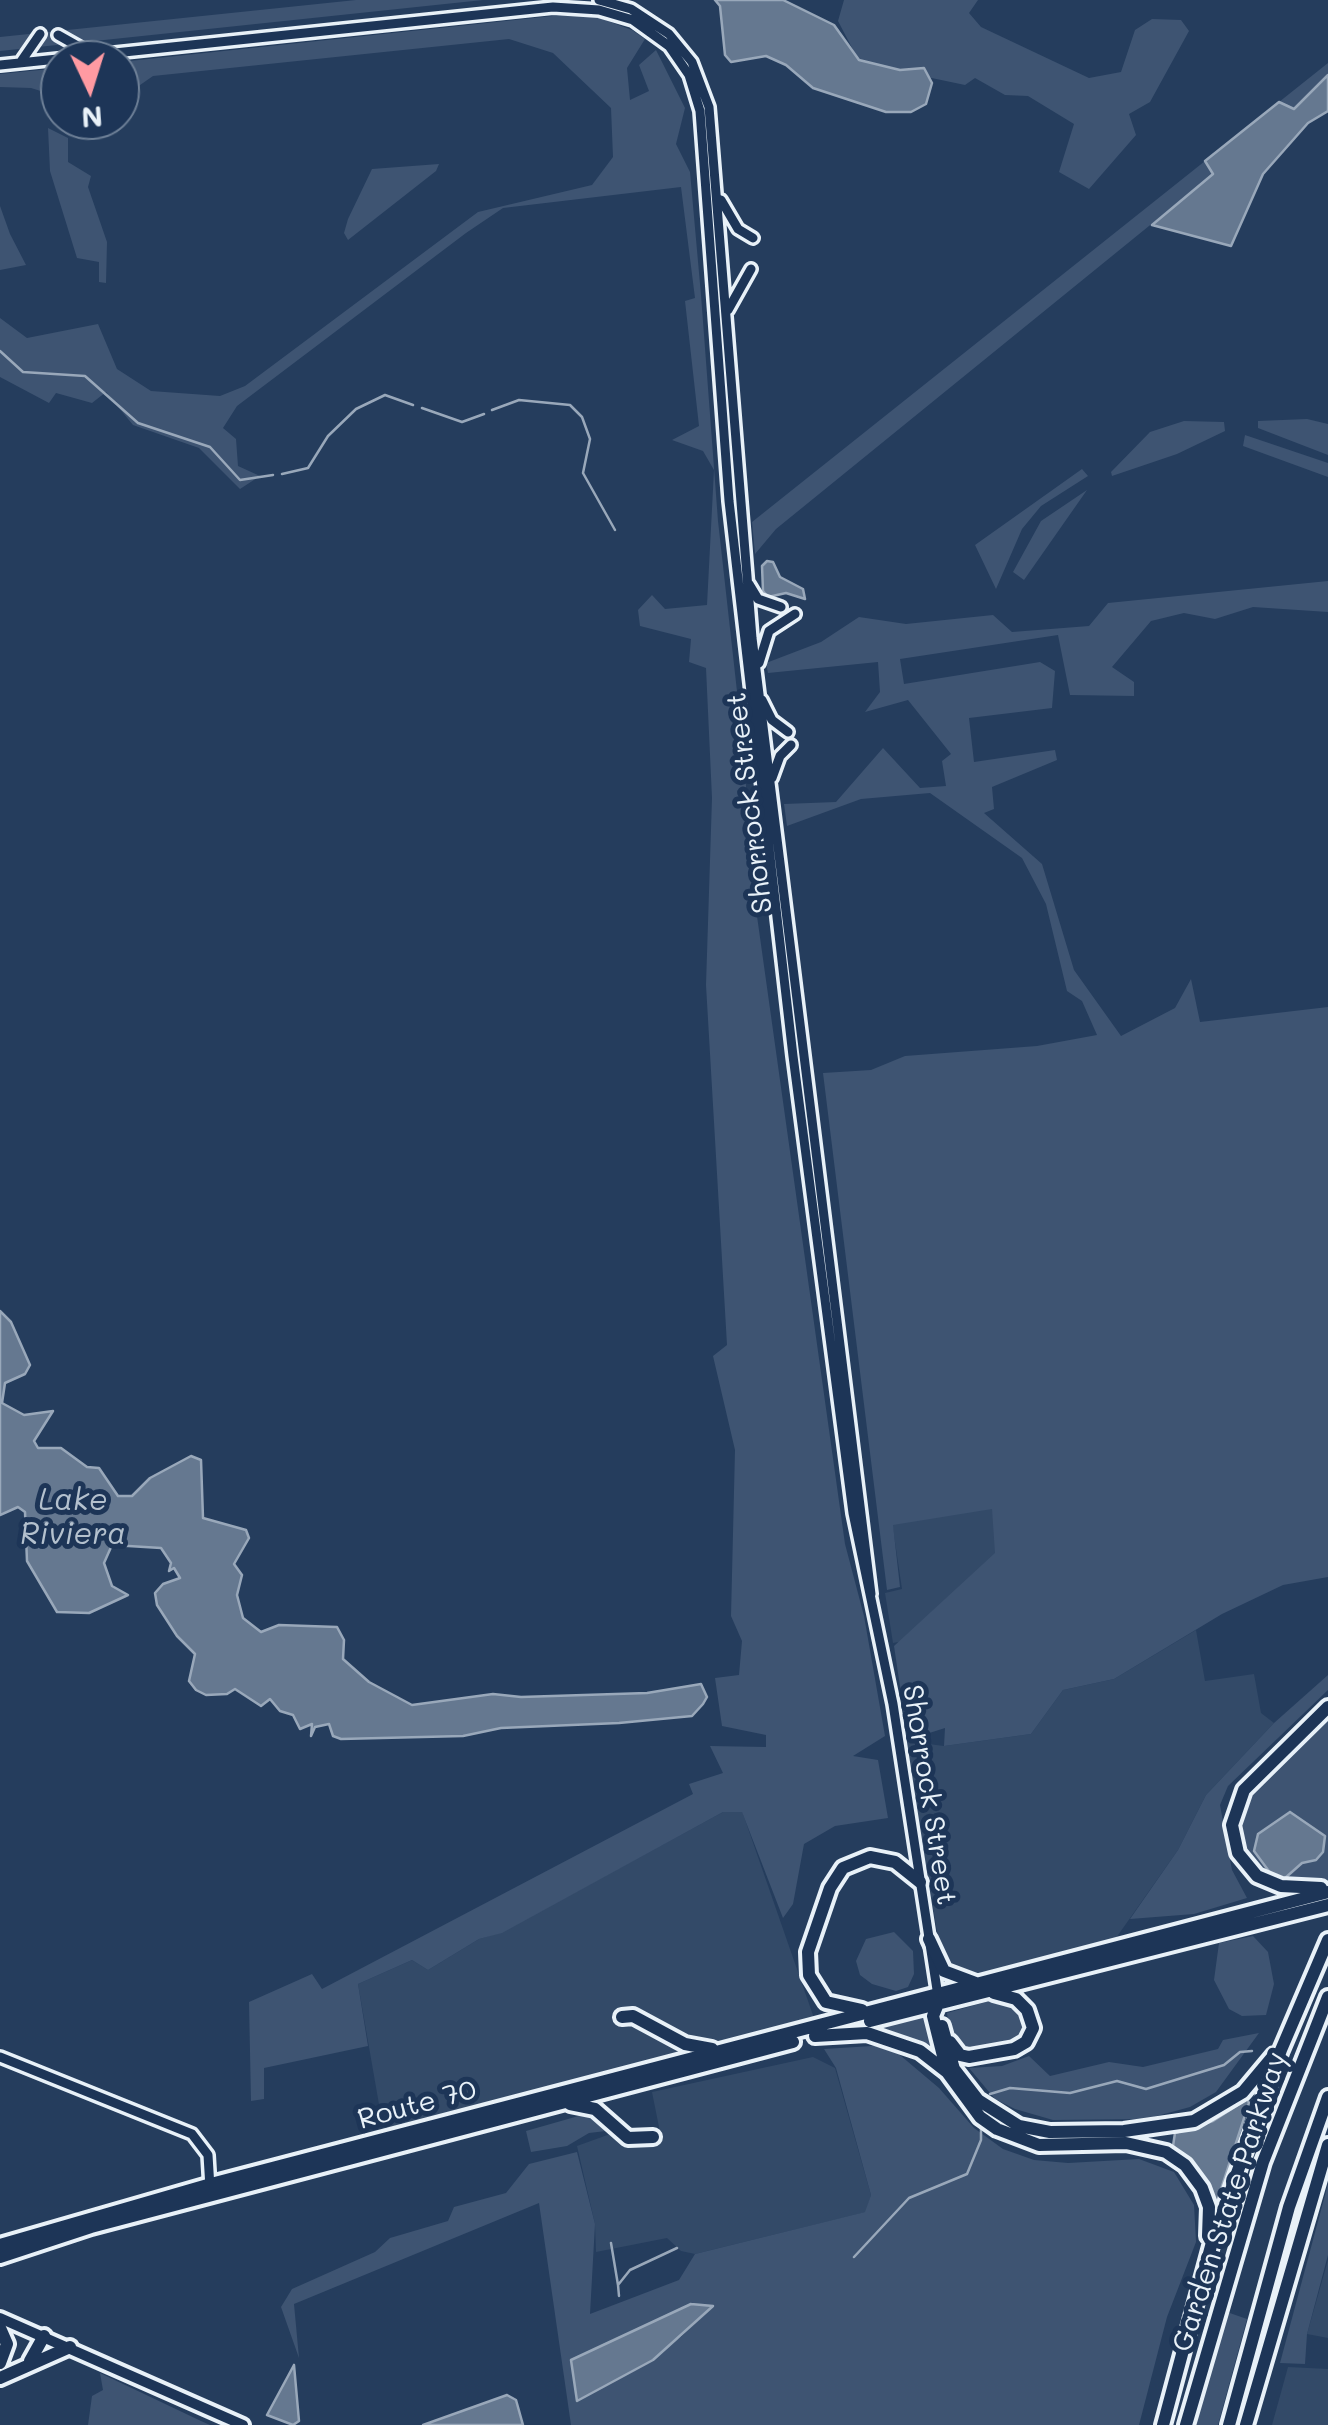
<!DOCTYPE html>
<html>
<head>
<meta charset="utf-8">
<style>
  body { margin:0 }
  #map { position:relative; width:1328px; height:2425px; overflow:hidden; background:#253d5d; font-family:Mali,sans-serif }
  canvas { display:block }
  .north { position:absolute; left:40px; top:40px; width:100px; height:100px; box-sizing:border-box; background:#1d3557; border:2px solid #6e8097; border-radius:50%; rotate:176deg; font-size:28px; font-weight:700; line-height:40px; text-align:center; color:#e8f1f8 }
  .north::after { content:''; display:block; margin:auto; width:35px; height:45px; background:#ff9aa2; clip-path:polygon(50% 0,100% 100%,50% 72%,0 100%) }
</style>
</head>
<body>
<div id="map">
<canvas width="1328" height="2425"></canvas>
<div class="north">N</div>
</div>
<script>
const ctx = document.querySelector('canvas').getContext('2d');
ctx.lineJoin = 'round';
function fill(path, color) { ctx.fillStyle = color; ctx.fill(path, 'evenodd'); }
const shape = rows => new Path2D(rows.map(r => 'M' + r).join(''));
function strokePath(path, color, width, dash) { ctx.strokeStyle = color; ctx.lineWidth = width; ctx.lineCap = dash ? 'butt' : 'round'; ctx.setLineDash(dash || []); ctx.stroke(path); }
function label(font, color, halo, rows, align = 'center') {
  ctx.font = font + ' Mali,sans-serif'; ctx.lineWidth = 10; ctx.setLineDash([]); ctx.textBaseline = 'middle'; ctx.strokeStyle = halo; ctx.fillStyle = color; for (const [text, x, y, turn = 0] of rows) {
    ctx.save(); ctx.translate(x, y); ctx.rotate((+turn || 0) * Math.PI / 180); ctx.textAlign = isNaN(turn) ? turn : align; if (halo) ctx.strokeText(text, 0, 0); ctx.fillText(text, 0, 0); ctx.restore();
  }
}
fill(shape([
  [995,1505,1001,1552,914,1639,893,1643,885,1593,902,1589,892,1522],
  [1196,1630,1205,1681,1254,1674,1261,1713,1274,1723,1206,1795,1178,1850,1116,1938,965,1978,951,1975,942,1961,905,1741,944,1746,1031,1734,1063,1690,1114,1679],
  [742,1811,815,2021,384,2133,358,1984,412,1960,428,1970,479,1939,502,1932,723,1812],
  [813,2057,835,2068,871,2195,866,2212,695,2254,681,2251,667,2238,596,2252,595,2224,577,2146,613,2133,627,2144,662,2142,652,2092],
  [1328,2260,1328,2338,1307,2334],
  [1288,2367,1328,2369,1328,2425,1272,2425]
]), '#334a68');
fill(shape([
  [356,0,483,0,0,51,0,37],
  [844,0,978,0,969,13,981,27,1089,78,1121,72,1135,30,1152,19,1181,20,1189,31,1150,102,1129,114,1136,135,1089,189,1059,172,1074,124,1028,96,1005,95,975,78,965,85,860,63,838,21],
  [562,15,597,17,632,30,645,39,627,68,630,100,649,91,639,65,656,50,685,108,676,144,690,172,701,295,718,521,745,763,749,859,845,1544,864,1616,885,1736,853,1756,878,1760,888,1818,835,1826,804,1844,793,1904,783,1918,742,1812,723,1812,502,1933,479,1939,428,1970,412,1960,358,1984,368,2046,264,2068,264,2099,251,2101,249,2002,312,1974,322,1989,693,1794,689,1784,723,1773,710,1746,766,1747,766,1735,722,1726,715,1678,739,1675,742,1641,731,1616,735,1450,713,1356,727,1345,706,985,712,798,706,668,689,662,691,639,640,626,638,610,652,595,665,609,707,605,714,470,703,451,672,440,699,426,685,301,695,298,681,187,503,208,466,233,237,406,223,428,236,439,238,466,260,476,240,489,199,448,133,425,106,392,92,403,56,393,49,403,0,377,0,318,27,338,98,324,117,369,151,391,220,396,245,386,478,212,592,185,613,157,611,108,553,53,509,39,153,76,120,99,120,62],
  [1328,63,1328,75,1294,109,1279,102],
  [60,68,60,97,31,88,0,87,0,74],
  [48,128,68,138,68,162,91,176,88,187,107,242,106,283,99,282,99,262,77,258,50,171],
  [1205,161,1213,174,776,529,755,554,752,522],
  [439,164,436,171,348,240,344,233,348,219,372,169],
  [0,206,10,234,26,265,0,270],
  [1307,419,1328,424,1328,455,1258,428,1258,421],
  [1184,421,1224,422,1225,431,1177,454,1112,476,1111,472,1150,432],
  [1245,435,1328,463,1328,477,1243,446],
  [1082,469,1088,476,1041,506,1022,529,996,589,975,545],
  [1087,490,1024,580,1013,572,1041,521],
  [1328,581,1328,612,1253,607,1215,619,1184,613,1151,621,1112,667,1134,682,1134,696,1070,695,1058,635,900,659,904,684,1040,662,1055,671,1052,708,969,718,974,762,1055,750,1057,760,992,787,994,809,984,813,1042,864,1074,970,1121,1036,1175,1008,1191,979,1200,1022,1328,1007,1328,1577,1283,1585,1222,1614,1114,1679,1063,1690,1031,1734,944,1746,945,1728,920,1736,918,1724,905,1720,894,1646,995,1553,992,1509,893,1525,900,1587,887,1590,823,1073,871,1070,905,1056,1037,1046,1097,1035,1082,1001,1067,991,1046,904,1022,858,930,793,861,799,787,826,784,804,836,802,883,748,920,788,946,786,942,761,951,754,908,700,865,712,880,692,878,662,768,673,766,663,821,642,859,617,906,624,993,615,1012,632,1089,626,1108,603],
  [1328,1675,1328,1690,1228,1786,1220,1805,1232,1870,1247,1898,1194,1914,1130,1919,1178,1850,1206,1795,1274,1723],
  [1328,1709,1328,1882,1291,1884,1257,1872,1237,1842,1240,1802],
  [894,1932,913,1951,914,1974,908,1987,896,1991,872,1984,860,1975,856,1961,866,1939],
  [1253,1936,1268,1952,1274,1984,1266,2015,1242,2016,1229,2009,1214,1980,1219,1943],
  [1000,1998,1008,1999,1028,2019,1023,2041,966,2052,950,2035,947,2013],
  [927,2013,939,2063,869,2029,875,2027],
  [1259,2033,1216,2092,1190,2107,1146,2119,1053,2120,1015,2109,995,2099,969,2068,1002,2066,1029,2056,1050,2076,1109,2062,1143,2067,1218,2049,1223,2040],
  [888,2045,939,2088,974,2128,1003,2149,1034,2160,1068,2163,1139,2159,1174,2172,1194,2205,1196,2242,1167,2317,1139,2425,571,2425,539,2203,294,2304,299,2358,281,2307,292,2289,375,2252,390,2238,448,2221,454,2207,506,2193,529,2164,577,2152,595,2224,590,2314,679,2280,695,2254,865,2212,871,2195,836,2068,824,2049],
  [712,2307,681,2337,577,2401,571,2360],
  [582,2115,596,2120,606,2131,589,2133,567,2146,531,2152,526,2131],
  [1328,2184,1328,2255,1307,2334,1305,2364,1280,2363],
  [1224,2311,1247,2319,1218,2425,1195,2425],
  [100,2373,201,2421,210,2425,88,2425,92,2396,103,2390]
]), '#3e5472');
const water = shape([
  [783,0,834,25,859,60,900,70,924,68,932,83,926,104,911,112,886,112,813,88,786,65,766,56,731,62,725,55,720,6,715,0,783,0],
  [1328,75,1328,111,1308,123,1263,174,1231,246,1152,225,1213,174,1205,161,1279,102,1294,109,1328,75],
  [767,561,773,562,780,577,803,589,805,599,786,593,768,597,763,591,762,566,767,561],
  [0,1311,11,1322,30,1365,25,1374,5,1383,2,1403,24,1415,53,1411,34,1441,38,1448,61,1448,87,1467,99,1468,118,1496,132,1496,150,1478,191,1456,201,1460,203,1518,246,1530,249,1538,234,1564,242,1575,237,1595,243,1618,261,1632,279,1625,337,1627,344,1640,343,1659,369,1682,412,1705,493,1694,521,1697,647,1693,701,1684,707,1697,703,1704,692,1716,619,1723,501,1728,463,1736,341,1739,333,1736,329,1724,315,1727,311,1736,312,1724,300,1729,293,1715,280,1711,270,1699,261,1706,235,1689,227,1694,206,1695,196,1690,189,1681,195,1654,177,1636,157,1605,155,1593,163,1584,180,1578,174,1568,169,1571,171,1563,161,1548,112,1545,104,1563,112,1586,128,1595,89,1613,57,1612,27,1561,25,1512,18,1507,0,1515,0,1311],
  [1290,1812,1325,1836,1323,1852,1316,1860,1302,1863,1284,1879,1271,1874,1254,1851,1258,1834,1290,1812],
  [1247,2099,1249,2103,1214,2211,1197,2170,1173,2146,1175,2133,1213,2121,1247,2099],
  [691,2304,713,2306,653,2360,577,2401,571,2360,691,2304],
  [294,2365,299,2421,293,2425,267,2415,294,2365],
  [507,2395,516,2400,523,2425,423,2425,507,2395]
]);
fill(water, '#657890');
strokePath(water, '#99a8ba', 2.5);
strokePath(shape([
  [0,351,23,372,85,376,138,423,210,447,240,480,273,475],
  [422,408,462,422,484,414],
  [492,410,519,400,570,405,582,417,590,439,583,473,615,530],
  [282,474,308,468,328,436,356,409,385,395,413,405],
  [990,2094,1010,2088,1070,2093,1117,2081,1146,2089,1224,2065,1240,2052,1252,2051],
  [611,2243,618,2285],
  [854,2257,909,2198,967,2174,981,2140,981,2126],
  [619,2296,618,2285,630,2270,677,2248]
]), '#99a8ba', 2.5);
const secondary = shape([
  [599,0,631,9,669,34,692,62,709,107,752,638,871,1594],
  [58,35,90,53],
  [20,63,40,34],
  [0,65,553,7,599,10,633,20,669,46,689,75,700,111,729,501,793,1056,853,1513,893,1704,938,1996],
  [721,200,738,229,753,238],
  [728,310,751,269],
  [749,584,758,599,781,607],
  [759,663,769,631,795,614],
  [762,700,772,720,788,732],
  [772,778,780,756,791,745],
  [0,2057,192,2134,208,2155,210,2188]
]);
const primary = shape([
  [0,2318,243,2425]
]);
const highway = shape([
  [1321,1888,1281,1886,1257,1876,1238,1853,1232,1825,1244,1790,1328,1707],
  [929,1939,944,1971,976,1983],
  [938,2004,933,2016,947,2072,980,2117,997,2129,1039,2145,1126,2143,1166,2152,1185,2165,1202,2188,1209,2207,1208,2236],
  [862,2010,826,2002,809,1975,808,1952,830,1888,843,1868,870,1857,895,1862,920,1882],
  [622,2017,633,2016,685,2044,712,2049],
  [870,2021,1328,1905],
  [942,2026,954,2069,978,2100,1019,2126,1050,2132,1124,2131,1194,2121,1243,2092,1274,2055],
  [815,2036,867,2033,920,2051,947,2072],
  [950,2042,960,2055,969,2057,1014,2049,1026,2042,1033,2028,1027,2010,1016,1999,994,1993],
  [570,2104,595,2109,628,2138,653,2137],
  [0,2245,211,2184,1328,1892],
  [0,2257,91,2227,793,2042],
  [0,2328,7,2344,0,2363],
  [30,2361,44,2336],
  [0,2378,70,2347],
  [1163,2425,1211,2246,1281,2050,1328,1940],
  [1186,2425,1263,2162,1328,1997],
  [1229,2425,1289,2207,1328,2097],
  [1246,2425,1328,2145]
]);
strokePath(secondary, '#e8f1f8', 16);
strokePath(primary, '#e8f1f8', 18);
strokePath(highway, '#e8f1f8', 20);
strokePath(secondary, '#1d3557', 9);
strokePath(primary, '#1d3557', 10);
strokePath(highway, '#1d3557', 12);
label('28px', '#e8f1f8', '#1d3557', [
  ["Shorrock Street",750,803,-97],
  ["Shorrock Street",929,1795,81],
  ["Route 70",417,2105,-15],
  ["Garden State Parkway",1230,2202,-72]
]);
label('italic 30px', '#b4c1ce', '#1d3557', [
  ["Lake",73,1501],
  ["Riviera",73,1535]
]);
</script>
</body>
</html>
